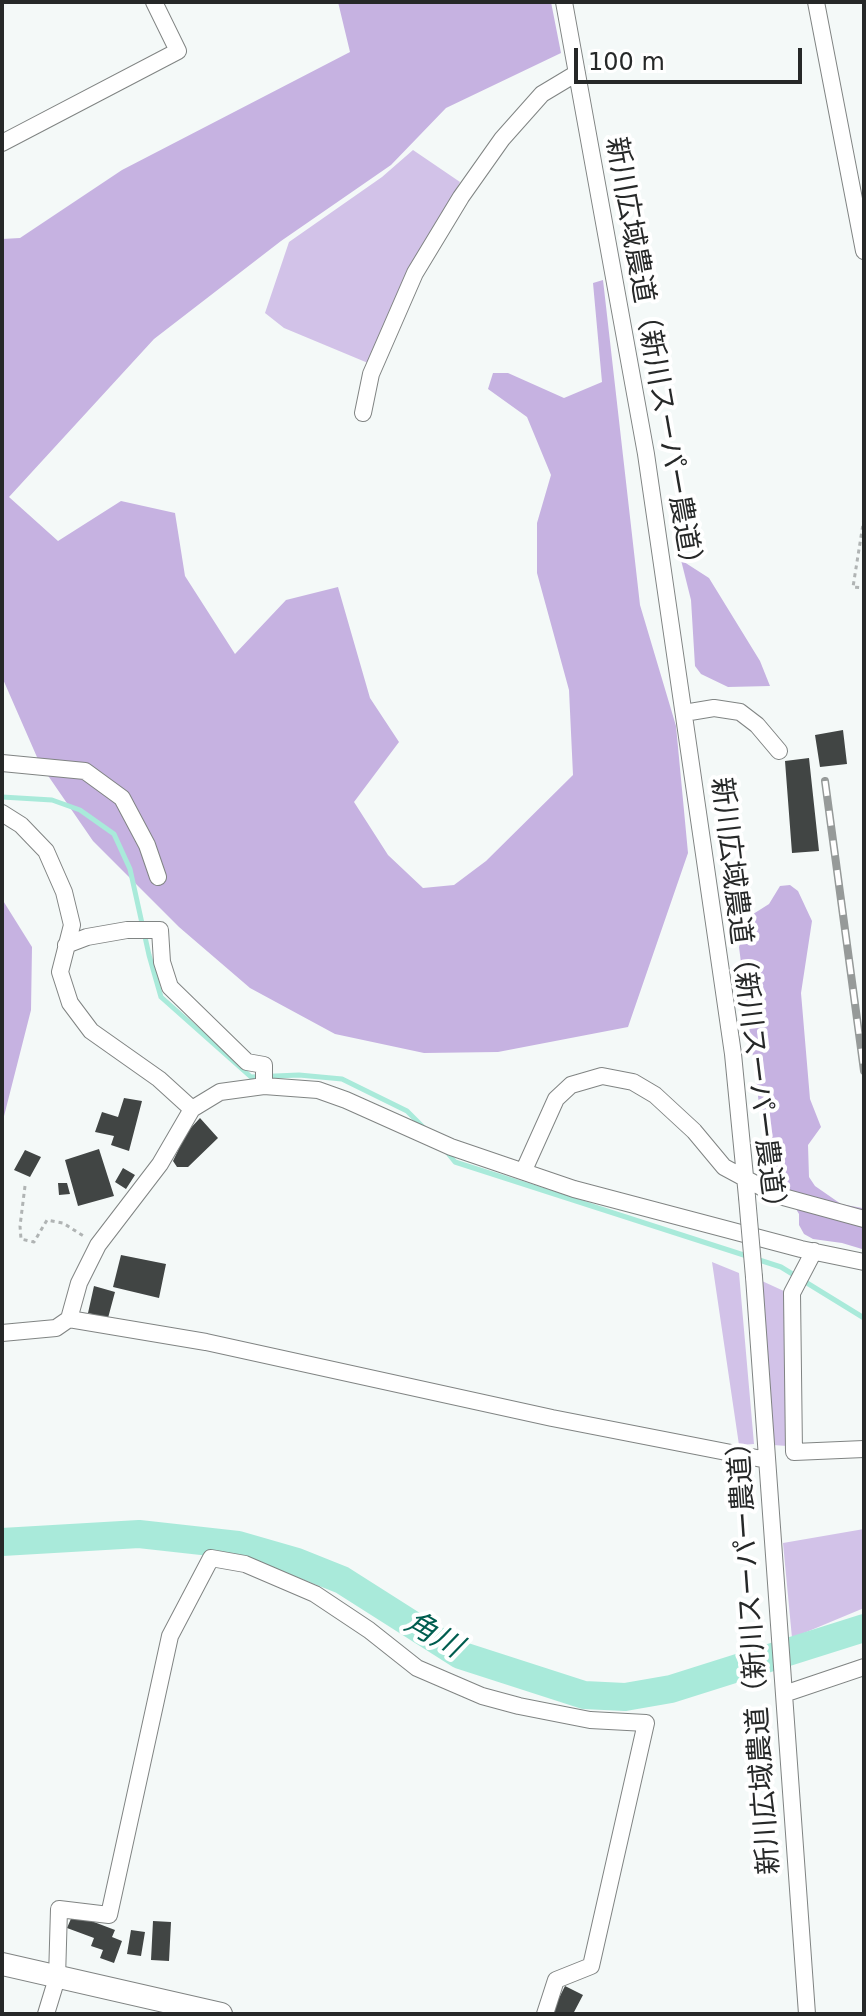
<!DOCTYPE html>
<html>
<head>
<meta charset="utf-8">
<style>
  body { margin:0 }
  #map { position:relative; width:866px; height:2016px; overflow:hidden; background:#f4f9f8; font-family:"DejaVu Sans",sans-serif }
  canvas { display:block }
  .frame { position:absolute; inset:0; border:4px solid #262828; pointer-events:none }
  .scale { position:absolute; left:574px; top:48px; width:228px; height:36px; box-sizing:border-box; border:4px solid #262828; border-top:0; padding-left:10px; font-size:24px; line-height:28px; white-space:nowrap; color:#262828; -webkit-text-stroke:6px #fff; paint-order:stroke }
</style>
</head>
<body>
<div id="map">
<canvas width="866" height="2016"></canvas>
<div class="frame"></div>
<div class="scale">100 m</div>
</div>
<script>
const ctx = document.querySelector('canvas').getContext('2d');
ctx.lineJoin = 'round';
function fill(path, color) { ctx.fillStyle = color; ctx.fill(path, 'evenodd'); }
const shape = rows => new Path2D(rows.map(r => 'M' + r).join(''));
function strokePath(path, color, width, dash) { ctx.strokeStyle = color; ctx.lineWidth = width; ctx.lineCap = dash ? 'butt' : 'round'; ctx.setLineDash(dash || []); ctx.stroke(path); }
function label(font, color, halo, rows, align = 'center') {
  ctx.font = font + ' "DejaVu Sans","Noto Sans JP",sans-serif'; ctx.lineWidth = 8; ctx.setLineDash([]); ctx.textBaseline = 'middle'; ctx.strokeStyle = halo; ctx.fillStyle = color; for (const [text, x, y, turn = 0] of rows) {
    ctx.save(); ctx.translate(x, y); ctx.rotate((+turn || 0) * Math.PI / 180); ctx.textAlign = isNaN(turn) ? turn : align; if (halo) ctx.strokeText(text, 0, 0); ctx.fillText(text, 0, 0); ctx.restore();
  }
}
fill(shape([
  [413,150,460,182,368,363,284,328,265,313,289,242,382,177],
  [712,1262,739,1273,754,1444,739,1445],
  [762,1281,786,1292,787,1446,773,1445],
  [864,1529,864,1608,792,1638,783,1543]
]), '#d2c2e8');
fill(shape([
  [338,2,551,2,561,53,446,108,391,165,281,241,154,339,9,497,58,541,121,501,175,513,185,576,235,654,286,600,338,587,370,698,399,742,354,802,388,855,423,888,454,885,486,861,573,775,569,690,537,573,537,523,551,475,527,417,488,389,493,373,508,373,564,398,602,382,593,283,603,280,640,605,676,726,688,853,628,1027,498,1052,424,1053,335,1034,250,988,179,927,93,841,40,764,2,677,2,239,20,238,122,170,350,52],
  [681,560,709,578,760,661,770,686,728,687,701,674,695,666,691,600],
  [790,885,798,891,812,921,801,993,810,1099,821,1127,808,1145,809,1177,815,1186,841,1204,862,1208,862,1249,842,1243,813,1239,804,1234,799,1225,799,1214,766,1159,739,947,750,916,769,904,780,886],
  [2,899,32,947,31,1010,2,1124]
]), '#c6b2e1');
strokePath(shape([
  [2,797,52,800,80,810,114,834,130,869,149,955,161,997,251,1077,299,1075,342,1079,407,1111,424,1128],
  [447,1152,455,1162,781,1267,864,1318]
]), '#a9eada', 5);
strokePath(shape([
  [2,1542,139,1534,238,1545,297,1562,342,1580,460,1655,584,1695,625,1697,671,1689,864,1628]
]), '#a9eada', 28);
fill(shape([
  [843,730,847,764,820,767,815,735],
  [809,758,819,851,792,853,785,761],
  [124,1098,142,1101,129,1151,111,1145,114,1136,95,1132,102,1112,118,1117],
  [200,1118,218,1138,188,1167,177,1167,173,1161,187,1132],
  [99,1149,114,1196,78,1206,65,1160],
  [25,1150,41,1157,30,1177,14,1170],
  [123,1168,135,1175,126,1189,115,1182],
  [58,1183,67,1183,70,1194,59,1195],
  [121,1255,166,1264,159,1298,113,1287],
  [94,1286,115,1292,108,1318,88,1313],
  [73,1914,115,1930,112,1937,122,1941,114,1963,100,1958,103,1950,91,1946,94,1938,67,1928],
  [153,1921,171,1922,169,1961,151,1960],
  [131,1930,145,1932,141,1956,127,1954],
  [565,1986,583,1995,573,2014,555,2014,552,2012]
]), '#414544');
const minor = shape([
  [564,2,646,454,733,1054,747,1197],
  [816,2,864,251],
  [2,143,178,51,154,2],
  [363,413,371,374,415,273,461,197,502,139,542,94,577,73],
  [684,713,714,708,740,712,757,725,779,751],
  [2,763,85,771,122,798,147,845,158,877],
  [2,813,21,825,46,851,64,892,72,925,60,972,70,1003,91,1031,159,1079,192,1109],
  [66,945,87,937,127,930,160,930,162,962,170,987,247,1062,264,1065,264,1086],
  [524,1170,556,1099,571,1085,602,1076,633,1082,655,1095,694,1131,724,1167,776,1195,864,1219],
  [814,1251,792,1293,794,1452,864,1449],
  [754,1277,807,2014],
  [69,1319,206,1342,552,1418,767,1460],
  [2,1333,56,1328,69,1319,79,1283,98,1245,160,1164,192,1109,220,1092,264,1086,318,1090,346,1100,451,1147,574,1189,801,1249,864,1262],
  [784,1694,864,1667],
  [46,2014,57,1978,59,1909,109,1915,170,1636,211,1558,245,1564,315,1594,369,1630,417,1668,482,1696,519,1706,590,1720,646,1723,591,1966,556,1980,545,2014]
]);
const major = shape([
  [2,1964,221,2014]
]);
strokePath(minor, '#808483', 18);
strokePath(major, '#808483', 24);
strokePath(shape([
  [864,518,853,587,864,588],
  [25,1186,20,1226,21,1239,34,1242,47,1220,63,1223,85,1237]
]), '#b0b4b4', 3, [4, 4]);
strokePath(minor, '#fff', 16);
strokePath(major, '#fff', 22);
const rail = shape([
  [825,781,864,1071]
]);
strokePath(rail, '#969a99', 8);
strokePath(rail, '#fff', 5, [15]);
const minorBridge = shape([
  [747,1197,754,1277]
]);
strokePath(minorBridge, '#808483', 18, []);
strokePath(minorBridge, '#fff', 16);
label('28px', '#262828', '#fff', [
  ["新川広域農道（新川スーパー農道）",653,358,80],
  ["新川広域農道（新川スーパー農道）",747,1000,83],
  ["新川広域農道（新川スーパー農道）",755,1651,-94]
]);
label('italic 30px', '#005d4f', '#fff', [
  ["角川",433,1636,30]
]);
</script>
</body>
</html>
